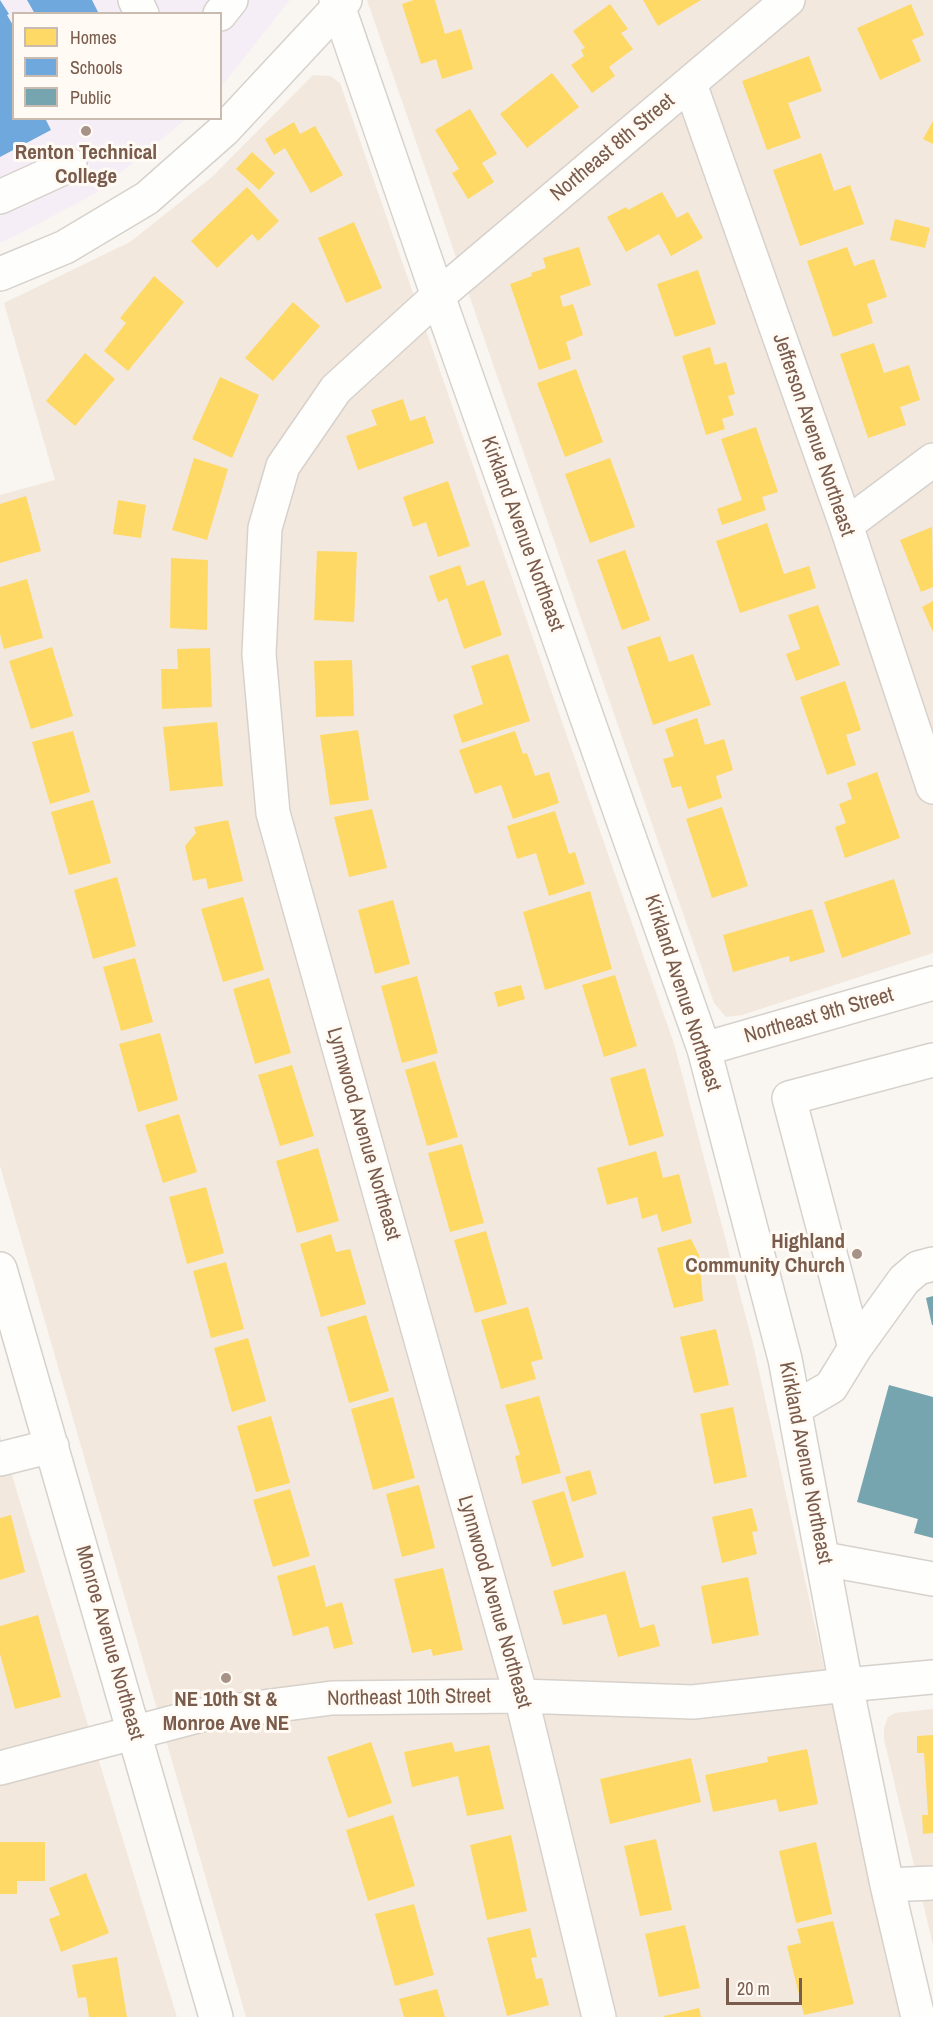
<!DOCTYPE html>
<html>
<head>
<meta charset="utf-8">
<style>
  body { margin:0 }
  #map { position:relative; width:933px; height:2017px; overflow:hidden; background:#f9f5f0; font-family:"Archivo Narrow",sans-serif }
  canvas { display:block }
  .legend { position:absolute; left:12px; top:12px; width:210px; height:108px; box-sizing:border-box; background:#fffaf3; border:2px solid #cabbb1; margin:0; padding:8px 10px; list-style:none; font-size:18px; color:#7a5c4d }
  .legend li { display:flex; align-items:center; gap:12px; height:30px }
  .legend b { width:30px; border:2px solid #cabbb1 }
  .scale { position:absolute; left:726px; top:1978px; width:76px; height:27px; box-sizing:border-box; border:3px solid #7a5c4d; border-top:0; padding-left:8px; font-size:18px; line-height:21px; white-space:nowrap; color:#7a5c4d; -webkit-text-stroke:4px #fffaf3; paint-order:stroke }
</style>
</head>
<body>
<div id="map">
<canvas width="933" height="2017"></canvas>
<ul class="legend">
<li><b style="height:16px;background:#ffd966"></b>Homes</li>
<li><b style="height:16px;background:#6fa8dc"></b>Schools</li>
<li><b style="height:16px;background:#76a5af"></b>Public</li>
</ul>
<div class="scale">20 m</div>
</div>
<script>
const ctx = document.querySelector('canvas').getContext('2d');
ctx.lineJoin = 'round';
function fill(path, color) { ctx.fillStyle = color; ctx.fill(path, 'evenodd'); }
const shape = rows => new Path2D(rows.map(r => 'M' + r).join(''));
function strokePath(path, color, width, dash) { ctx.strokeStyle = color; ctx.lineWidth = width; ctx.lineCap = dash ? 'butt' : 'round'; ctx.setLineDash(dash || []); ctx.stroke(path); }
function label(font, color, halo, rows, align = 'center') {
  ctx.font = font + ' "Archivo Narrow",sans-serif'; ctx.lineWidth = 6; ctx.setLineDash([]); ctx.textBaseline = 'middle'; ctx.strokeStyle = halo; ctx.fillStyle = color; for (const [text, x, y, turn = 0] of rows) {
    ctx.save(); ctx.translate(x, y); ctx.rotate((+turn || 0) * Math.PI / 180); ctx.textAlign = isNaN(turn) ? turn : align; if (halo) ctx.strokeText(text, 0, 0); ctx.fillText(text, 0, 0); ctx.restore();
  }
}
fill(shape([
  [367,0,933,0,933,953,742,1015,726,1017,714,1003],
  [313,75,330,76,340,83,674,1044,753,1344,901,2017,246,2017,0,1166,0,495,55,480,4,303,130,242,212,177],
  [0,1436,177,2017,0,2017],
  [933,1709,933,1945,884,1739,884,1728,888,1717,895,1713]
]), '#f2e8de');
fill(shape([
  [0,0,290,0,221,87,220,14,14,14,14,118,186,119,96,193,19,234,0,243]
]), '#f6eef6');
fill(shape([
  [414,0,435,0,445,34,461,29,473,69,442,79,436,59,421,64,402,4],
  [643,0,701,0,658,26],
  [610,4,628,29,621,33,633,49,609,67,615,76,592,93,571,65,584,56,581,50,585,48,573,31],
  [911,4,924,35,912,40,921,61,880,80,857,28],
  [809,56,822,91,788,103,801,138,767,150,742,81],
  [552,73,579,107,527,148,500,114],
  [470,109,497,154,482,163,494,182,468,199,452,173,459,169,435,130],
  [933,121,933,144,923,139],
  [294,122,300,134,315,126,343,175,311,193,285,148,274,155,265,139],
  [252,152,275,173,259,190,236,169],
  [821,153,834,191,850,185,864,224,800,246,773,170],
  [247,187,279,221,258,241,252,234,217,268,191,241],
  [662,192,677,218,688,212,703,238,671,256,659,234,626,252,607,217,626,207,628,210],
  [895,219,930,228,925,248,890,240],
  [354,222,382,288,346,303,318,238],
  [579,247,591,285,560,296,563,307,573,304,583,335,566,342,571,359,539,370,510,284,532,276,531,273,546,268,543,258],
  [847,247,854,266,874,259,887,297,867,304,873,323,833,337,807,261],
  [698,270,716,324,675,337,657,284],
  [154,276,184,302,128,371,104,351,126,323,120,318],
  [293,302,320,326,273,381,245,358],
  [874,343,884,373,909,365,920,400,900,407,906,425,868,438,840,354],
  [710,347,715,365,726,362,735,394,728,396,734,415,722,419,725,429,706,435,682,356],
  [85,353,115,379,75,426,46,401],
  [576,369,603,442,565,457,537,383],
  [220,377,259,395,232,458,192,439],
  [403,399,410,421,425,416,434,443,358,470,346,436,377,425,371,410],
  [756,427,778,492,762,497,766,510,722,525,717,509,742,500,721,439],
  [194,458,228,469,207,540,172,530],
  [610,458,635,527,590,543,565,474],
  [448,481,470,546,438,557,426,522,413,527,403,497],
  [26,496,41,551,0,563,0,504],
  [118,500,146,505,141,538,113,534],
  [767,523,784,574,809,566,816,588,740,613,716,541],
  [932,527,933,587,921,592,900,540],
  [625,550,650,620,622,630,597,560],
  [317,551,357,552,354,622,314,620],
  [171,558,208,560,207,630,170,628],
  [460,565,467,586,484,580,502,635,464,649,447,598,438,602,429,576],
  [27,579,43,638,4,649,0,634,0,587],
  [933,601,933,632,922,607],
  [818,605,840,665,796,681,786,654,800,649,788,615],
  [660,636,669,662,693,654,711,705,653,725,627,647],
  [52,647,73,716,31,729,9,661],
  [210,648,212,707,162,709,161,669,178,669,177,649],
  [508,654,530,721,462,743,453,715,483,704,471,666],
  [352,660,354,716,316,717,314,661],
  [845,681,861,730,846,735,856,765,827,775,800,697],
  [697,718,705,745,724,739,733,770,716,776,722,798,688,809,681,786,672,788,663,759,674,756,665,729],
  [217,722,223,786,170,791,163,727],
  [358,730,369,800,330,805,320,735],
  [73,731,90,792,50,804,32,742],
  [515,731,523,754,527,753,535,776,549,772,559,803,513,819,501,785,475,794,459,750],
  [877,772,900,838,845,858,835,827,846,823,839,804,852,799,847,783],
  [93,800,111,863,69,875,51,812],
  [722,807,748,886,712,898,686,819],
  [372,809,387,868,349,877,334,817],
  [555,811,569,854,575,852,585,884,549,896,536,853,517,859,507,826],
  [228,820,243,881,208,889,206,878,193,881,185,846,196,833,194,827],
  [117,877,136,946,93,959,74,890],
  [894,879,911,934,842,958,824,902],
  [590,891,612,969,545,990,523,912],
  [243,897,264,970,223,982,201,909],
  [393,900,410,964,375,974,358,910],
  [812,909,825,952,790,962,789,956,733,972,723,935],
  [135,958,153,1022,121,1031,103,967],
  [615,975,637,1046,604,1057,582,985],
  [417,976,438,1053,402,1063,381,986],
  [269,978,291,1053,255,1064,233,989],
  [521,985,525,999,498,1007,494,992],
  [160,1033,178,1100,138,1112,119,1044],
  [435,1061,458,1137,427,1146,405,1070],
  [292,1065,314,1136,280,1146,258,1075],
  [645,1068,664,1136,629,1146,610,1078],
  [179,1114,197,1172,163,1183,145,1125],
  [462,1144,484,1223,450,1232,428,1153],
  [318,1148,339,1221,297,1233,276,1161],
  [656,1151,663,1178,679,1174,692,1223,662,1232,657,1214,642,1219,637,1197,607,1205,597,1168],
  [206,1187,224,1253,187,1264,169,1197],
  [486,1231,507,1304,475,1313,454,1240],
  [331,1234,336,1252,350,1249,366,1304,321,1317,300,1244],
  [691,1239,699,1255,703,1301,674,1308,657,1248],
  [226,1262,244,1329,211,1338,193,1271],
  [528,1307,543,1359,531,1362,536,1379,501,1389,481,1320],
  [366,1315,389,1391,349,1403,327,1327],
  [716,1329,729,1385,694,1393,680,1337],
  [248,1338,266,1401,232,1412,214,1348],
  [539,1396,561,1473,522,1484,515,1456,520,1455,505,1405],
  [393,1397,415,1478,373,1490,351,1409],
  [733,1407,747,1477,714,1484,700,1414],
  [271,1416,290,1483,256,1492,237,1426],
  [590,1470,597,1494,572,1502,565,1477],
  [419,1485,435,1548,402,1557,386,1494],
  [290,1489,310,1556,273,1567,253,1500],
  [564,1491,584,1557,552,1567,532,1501],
  [752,1508,758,1531,752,1532,757,1554,722,1563,712,1517],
  [11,1515,25,1572,0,1580,0,1518],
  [315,1565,326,1607,342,1602,353,1644,334,1649,328,1626,293,1636,277,1576],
  [443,1568,463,1650,433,1656,431,1649,412,1653,394,1579],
  [625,1571,640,1628,654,1624,660,1646,618,1657,606,1614,563,1625,553,1591],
  [748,1577,759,1635,712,1644,701,1586],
  [38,1615,61,1697,15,1709,0,1654,0,1626],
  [933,1735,933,1833,923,1834,922,1815,928,1815,924,1753,917,1753,917,1736],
  [371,1742,392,1803,348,1818,327,1757],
  [452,1742,455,1752,489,1745,504,1809,467,1816,458,1776,412,1787,404,1752],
  [807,1749,818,1804,779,1812,776,1799,713,1812,705,1775,768,1762,767,1757],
  [691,1758,701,1802,610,1824,600,1779],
  [393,1815,415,1886,368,1901,346,1830],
  [511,1835,527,1911,487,1920,470,1845],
  [656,1839,672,1910,640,1916,624,1846],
  [0,1842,45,1842,45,1881,17,1881,17,1894,0,1894],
  [816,1842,832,1914,796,1923,779,1851],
  [86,1873,109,1933,61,1952,49,1919,60,1915,49,1888],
  [414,1904,434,1975,395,1986,375,1914],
  [833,1921,854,2004,804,2015,787,1946,801,1943,797,1929],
  [685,1925,700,1988,659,1997,645,1934],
  [530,1928,537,1957,531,1958,536,1979,542,1978,549,2005,507,2016,487,1938],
  [117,1957,127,2017,89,2017,86,1997,78,1998,72,1965],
  [437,1989,445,2017,404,2017,399,1999],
  [699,2008,701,2017,664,2017,664,2016]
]), '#ffd966');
fill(shape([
  [0,0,9,14,7,15,14,27,14,118,45,118,51,130,0,157],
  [27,0,92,0,99,14,35,14]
]), '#6fa8dc');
fill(shape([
  [933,1296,933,1325,932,1325,926,1298],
  [889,1385,933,1397,933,1538,914,1533,918,1519,857,1502]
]), '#76a5af');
const minor = shape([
  [135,0,142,14],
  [336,0,438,296,704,1049,785,1359,846,1685,887,1885,918,2017],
  [220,14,231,0],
  [690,84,846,525,933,787],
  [0,197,70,165],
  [0,274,65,247,147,198,224,130,345,0],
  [846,525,933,460],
  [704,1049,933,983],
  [0,1269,216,2017],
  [855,1348,789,1098,933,1060],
  [795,1408,831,1387,855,1348,904,1280,918,1268,933,1264],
  [0,1459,52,1446],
  [824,1559,933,1579],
  [0,1768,201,1715,332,1698,521,1696,693,1702,846,1685,933,1677],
  [887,1885,933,1883],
  [599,2017,521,1696,273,813,259,654,265,528,283,466,336,389,438,296,788,0]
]);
strokePath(minor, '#d7d1cb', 36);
strokePath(minor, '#fefefd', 33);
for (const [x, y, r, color] of [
  [86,131,6,"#a69286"],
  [857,1254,6,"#a69286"],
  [226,1678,6,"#a69286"]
]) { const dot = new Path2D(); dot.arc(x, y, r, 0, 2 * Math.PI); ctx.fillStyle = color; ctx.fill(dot); strokePath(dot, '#fffaf3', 2); }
label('21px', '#7a5c4d', '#fffaf3', [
  ["Northeast 8th Street",613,148,-40],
  ["Jefferson Avenue Northeast",813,435,71],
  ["Kirkland Avenue Northeast",522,534,70],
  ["Kirkland Avenue Northeast",682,993,72],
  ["Northeast 9th Street",819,1016,-16],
  ["Lynnwood Avenue Northeast",363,1134,74],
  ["Kirkland Avenue Northeast",805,1463,79],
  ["Lynnwood Avenue Northeast",494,1602,74],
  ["Monroe Avenue Northeast",109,1643,74],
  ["Northeast 10th Street",409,1698,-1]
]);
label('bold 21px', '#7a5c4d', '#fffaf3', [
  ["Renton Technical",86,153],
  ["College",86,177],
  ["Highland",845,1242,"right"],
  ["Community Church",845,1266,"right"],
  ["NE 10th St &",226,1700],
  ["Monroe Ave NE",226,1724]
]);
</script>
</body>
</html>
